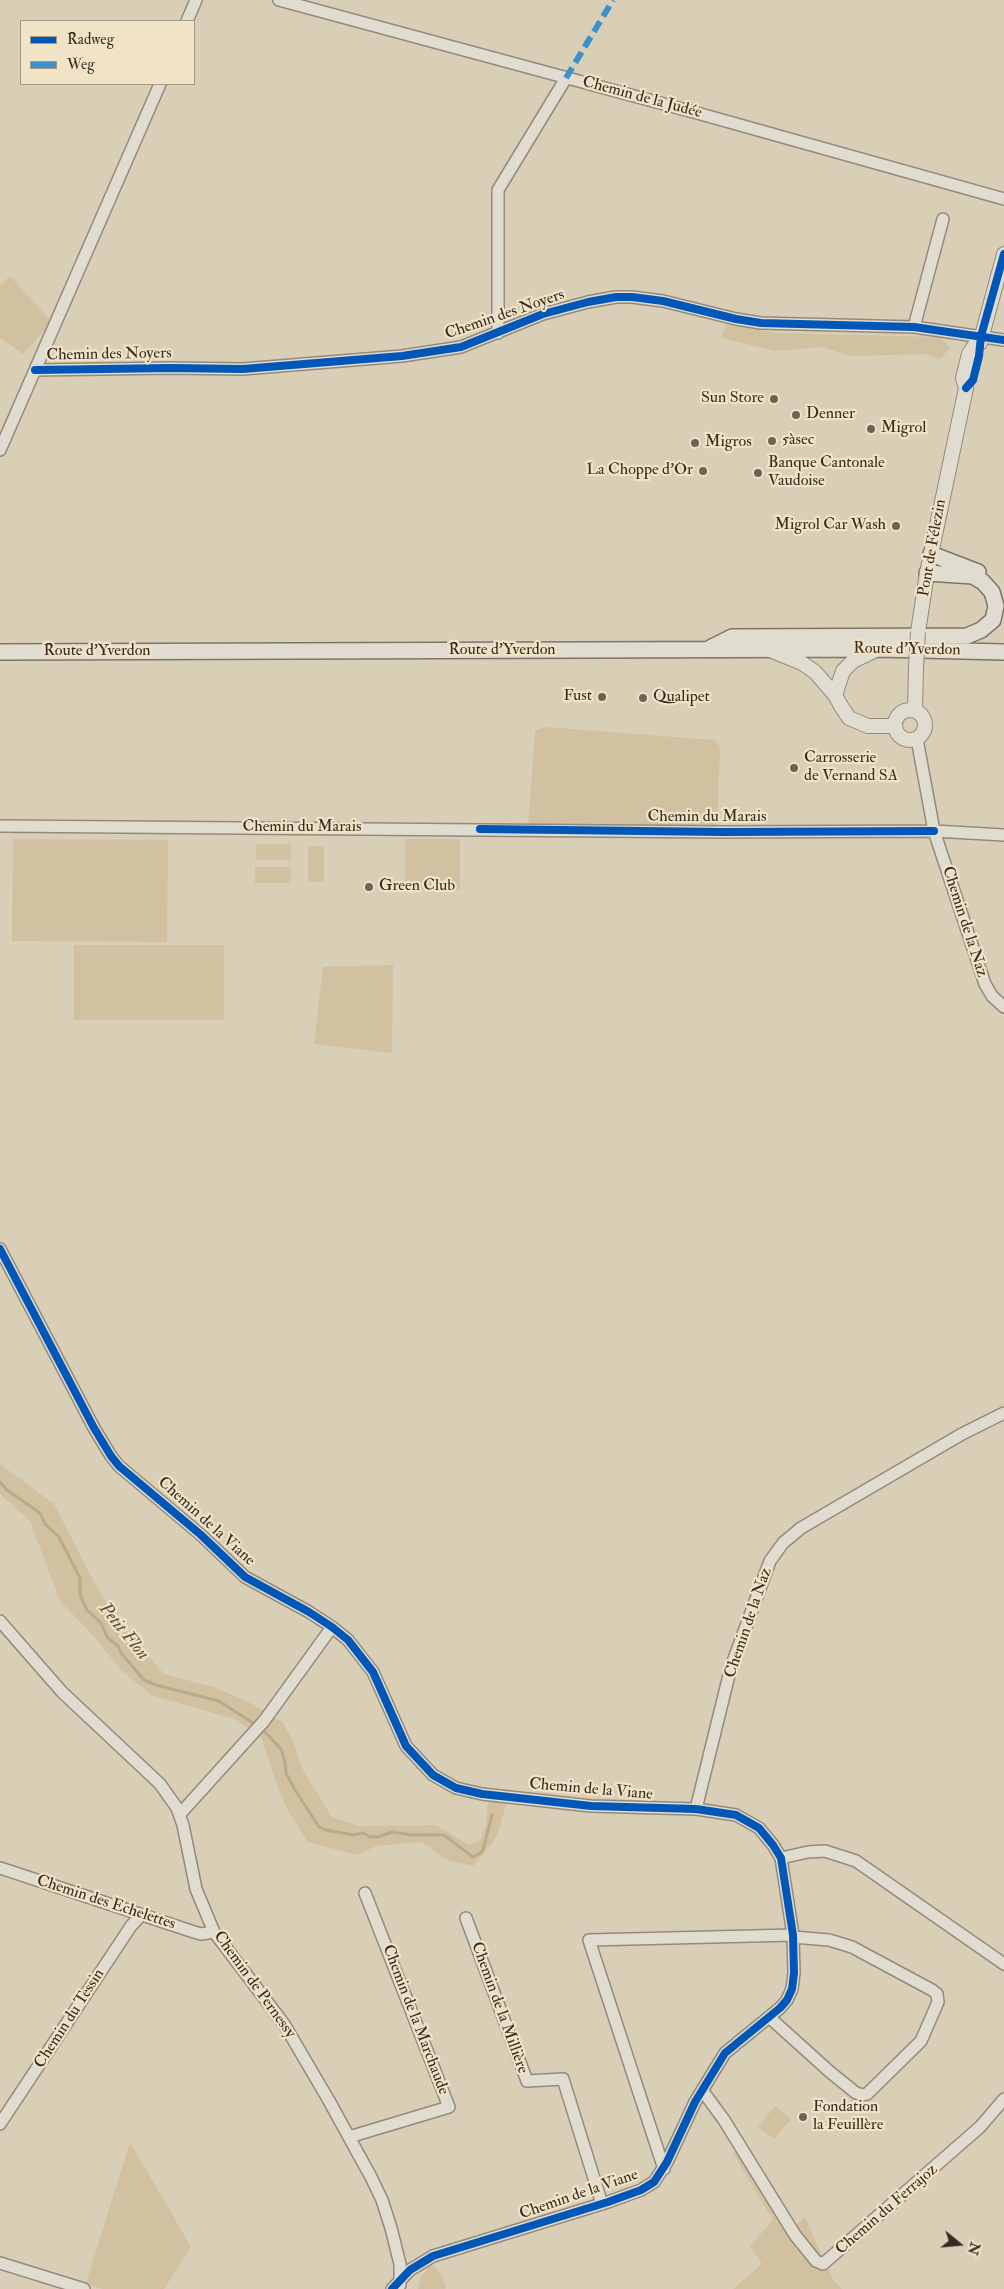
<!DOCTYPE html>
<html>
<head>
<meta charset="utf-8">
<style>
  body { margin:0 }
  #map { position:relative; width:1004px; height:2289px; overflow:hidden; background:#d9ceb6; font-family:"IM FELL Double Pica",serif }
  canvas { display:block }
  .legend { position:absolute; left:20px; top:20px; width:175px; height:65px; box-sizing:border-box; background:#f0e3c6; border:1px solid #a69984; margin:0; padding:6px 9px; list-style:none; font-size:15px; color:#372a22 }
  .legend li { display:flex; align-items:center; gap:10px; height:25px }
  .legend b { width:25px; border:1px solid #a69984 }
  .north { position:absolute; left:934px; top:2219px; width:50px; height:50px; -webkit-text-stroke:4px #f0e3c6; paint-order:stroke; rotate:107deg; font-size:14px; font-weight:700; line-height:20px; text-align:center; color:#372a22 }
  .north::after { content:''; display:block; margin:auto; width:18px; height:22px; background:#372a22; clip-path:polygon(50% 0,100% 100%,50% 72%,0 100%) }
</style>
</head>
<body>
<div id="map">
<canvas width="1004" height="2289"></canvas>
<ul class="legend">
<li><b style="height:6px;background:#0057b8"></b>Radweg</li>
<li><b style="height:6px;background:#3d90cb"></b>Weg</li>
</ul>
<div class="north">N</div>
</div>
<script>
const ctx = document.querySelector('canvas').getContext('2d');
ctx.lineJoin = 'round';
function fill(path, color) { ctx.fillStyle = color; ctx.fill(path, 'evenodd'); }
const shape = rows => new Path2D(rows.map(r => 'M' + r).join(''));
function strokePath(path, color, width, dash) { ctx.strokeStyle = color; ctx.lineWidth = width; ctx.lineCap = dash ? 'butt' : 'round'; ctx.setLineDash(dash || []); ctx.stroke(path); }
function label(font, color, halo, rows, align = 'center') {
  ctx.font = font + ' "IM FELL Double Pica",serif'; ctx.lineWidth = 4.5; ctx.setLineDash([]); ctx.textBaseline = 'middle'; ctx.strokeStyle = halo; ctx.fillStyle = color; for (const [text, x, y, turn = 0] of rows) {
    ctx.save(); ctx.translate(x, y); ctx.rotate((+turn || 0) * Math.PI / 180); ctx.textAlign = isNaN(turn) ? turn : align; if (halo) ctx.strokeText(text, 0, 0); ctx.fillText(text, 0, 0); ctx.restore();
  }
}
fill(shape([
  [10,276,52,322,23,354,0,338,0,285],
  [726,324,775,333,940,337,950,348,939,360,927,354,850,356,822,347,775,351,721,338],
  [546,727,714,740,720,747,717,828,528,826,535,730],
  [13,839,168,840,167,942,12,941],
  [405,839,460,839,460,890,405,890],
  [256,844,291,844,291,860,256,860],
  [308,846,324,846,324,882,308,882],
  [255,867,291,867,291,883,255,883],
  [74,945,224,945,224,1020,74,1020],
  [393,965,392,1053,314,1044,323,967],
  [0,1464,54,1504,90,1574,116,1619,164,1674,217,1688,252,1704,282,1722,292,1739,303,1770,332,1817,358,1826,436,1825,469,1845,481,1839,486,1825,488,1801,507,1802,496,1838,473,1866,449,1861,421,1842,376,1846,357,1855,308,1842,290,1814,279,1791,262,1739,237,1720,151,1695,121,1670,91,1633,60,1601,30,1521,0,1494],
  [775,2106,791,2119,774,2139,758,2127],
  [130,2142,191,2247,164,2289,102,2289,86,2283],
  [745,2147,795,2226,805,2217,833,2280,842,2289,733,2289,762,2264,750,2246,773,2220,733,2153],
  [431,2264,438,2270,446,2285,445,2289,418,2289,421,2277]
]), '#d1c1a1');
strokePath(shape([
  [0,1482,7,1490,40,1513,45,1524,59,1537,80,1578,80,1595,87,1610,101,1623,107,1637,118,1646,121,1653,144,1680,156,1685,219,1701,256,1725],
  [262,1729,281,1749,285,1762,286,1773,295,1790,319,1827,326,1830,353,1835,363,1833,370,1837,378,1837,392,1832,412,1835,444,1835,473,1857,482,1852,484,1846,492,1815]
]), '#baaa8c', 3);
const minor = shape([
  [279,0,697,113,1004,199],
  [187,21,196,0],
  [914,327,943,219],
  [498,333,498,190,566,78],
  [35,370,170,368,243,369,402,356,461,347,543,314,588,302,616,297,632,297,663,301,736,319,761,323,914,327,1004,340],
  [0,450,160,84],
  [917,739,934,831,985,984,992,996,1004,1007],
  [0,826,723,832,934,831,1004,835],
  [0,1249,94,1428,111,1456,119,1466,201,1535,245,1577,309,1612,332,1627,348,1640,373,1672,406,1746,433,1775,456,1788,482,1794,591,1806,696,1809,736,1815,759,1828,773,1845,781,1858,793,1935,794,1973,792,1989,787,2000,780,2008,725,2053,695,2102,667,2162,654,2182,641,2190,608,2202,433,2256,410,2270,392,2289],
  [0,1621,62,1692,160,1784,177,1808,183,1825,196,1889,214,1932,284,2024,328,2099,371,2177,382,2200,391,2228,400,2264,400,2285],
  [696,1809,731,1667,770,1561,783,1543,801,1528,962,1434,1004,1413],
  [180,1814,264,1721,332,1627],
  [781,1858,808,1852,825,1851,856,1861,1004,1964],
  [0,1868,194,1932,201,1934,214,1932],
  [466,1918,527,2081,563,2079,602,2204],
  [769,2017,830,2072,856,2093,863,2095,867,2094,921,2041,938,2002,937,1994,932,1990,852,1947,829,1940,793,1937],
  [702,2090,724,2120,795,2235,816,2261,823,2264,980,2127,1004,2099],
  [0,2124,131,1926,141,1915],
  [349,2137,449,2107,365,1893],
  [664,2169,589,1940,793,1935],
  [0,2263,84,2289]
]);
const tertiary = shape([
  [980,343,1004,254],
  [918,632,927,573,966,388,963,378,969,354,981,336],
  [770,650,802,663,815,672,835,695,841,706,849,718,868,726,894,726],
  [835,695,843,671,853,661,878,649],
  '895 725a15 15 0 1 1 30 0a15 15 0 1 1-30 0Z',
  [915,710,916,667]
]);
const secondary = shape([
  [931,554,978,572],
  [710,648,732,637,967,636,981,630,993,620,996,606,992,592,983,582,973,576,927,573],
  [0,652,879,649,1004,652]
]);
strokePath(minor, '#938a7c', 14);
strokePath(tertiary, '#938a7c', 16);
strokePath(secondary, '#7c7568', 18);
strokePath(minor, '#e1dcd0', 11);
strokePath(tertiary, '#e1dcd0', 14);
strokePath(secondary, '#e1dcd0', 15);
const tertiaryBridge = shape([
  [916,667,918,632]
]);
strokePath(tertiaryBridge, '#938a7c', 16, []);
strokePath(tertiaryBridge, '#e1dcd0', 14);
strokePath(shape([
  [566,78,613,0]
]), '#3d90cb', 6, [12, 6]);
strokePath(shape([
  [35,370,170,368,243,369,402,356,461,347,543,314,588,302,616,297,632,297,663,301,736,319,761,323,914,327,1004,340],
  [966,388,973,380,979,356,981,336,1004,254],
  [480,829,723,832,934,831],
  [0,1249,94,1428,111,1456,119,1466,201,1535,245,1577,309,1612,332,1627,348,1640,373,1672,406,1746,433,1775,456,1788,482,1794,591,1806,696,1809,736,1815,759,1828,773,1845,781,1858,793,1935,794,1973,792,1989,787,2000,780,2008,725,2053,695,2102,667,2162,654,2182,641,2190,608,2202,433,2256,410,2270,392,2289]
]), '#0057b8', 8);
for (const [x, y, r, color] of [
  [774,399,5,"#706356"],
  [796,415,5,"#706356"],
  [871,429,5,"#706356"],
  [772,441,5,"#706356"],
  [695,443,5,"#706356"],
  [703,471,5,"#706356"],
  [758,473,5,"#706356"],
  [896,526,5,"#706356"],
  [602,697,5,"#706356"],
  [643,698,5,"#706356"],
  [794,768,5,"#706356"],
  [369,887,5,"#706356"],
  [803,2117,5,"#706356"]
]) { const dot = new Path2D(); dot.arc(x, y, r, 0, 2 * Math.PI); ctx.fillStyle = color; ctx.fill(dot); strokePath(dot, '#f0e3c6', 2); }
label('16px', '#372a22', '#f0e3c6', [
  ["Chemin de la Judée",642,98,15],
  ["Chemin des Noyers",505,315,-19],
  ["Chemin des Noyers",109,355,-1],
  ["Pont de Félezin",933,548,-80],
  ["Route d'Yverdon",907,650,1],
  ["Route d'Yverdon",502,651],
  ["Route d'Yverdon",97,652],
  ["Chemin du Marais",707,818],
  ["Chemin du Marais",302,828],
  ["Chemin de la Naz",964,922,72],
  ["Chemin de la Viane",206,1522,42],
  ["Chemin de la Naz",749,1623,-71],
  ["Chemin de la Viane",591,1790,5],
  ["Chemin des Echelettes",106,1903,18],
  ["Chemin de Pernessy",254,1985,54],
  ["Chemin de la Millière",499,2008,70],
  ["Chemin du Tessin",70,2019,-57],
  ["Chemin de la Marchaude",415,2020,69],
  ["Chemin de la Viane",579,2195,-19],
  ["Chemin du Ferrajoz",887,2210,-41]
]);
label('16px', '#372a22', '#f0e3c6', [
  ["Sun Store",764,399,"right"],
  ["Denner",806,415],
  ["Migrol",881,429],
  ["5àsec",782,441],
  ["Migros",705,443],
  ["Banque Cantonale",768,464],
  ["Vaudoise",768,482],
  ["La Choppe d'Or",693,471,"right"],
  ["Migrol Car Wash",886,526,"right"],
  ["Fust",592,697,"right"],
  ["Qualipet",653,698],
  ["Carrosserie",804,759],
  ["de Vernand SA",804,777],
  ["Green Club",379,887],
  ["Fondation",813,2108],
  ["la Feuillère",813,2126]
], 'left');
label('italic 18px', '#5a4c3c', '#f0e3c6', [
  ["Petit Flon",123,1632,51]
]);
</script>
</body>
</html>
